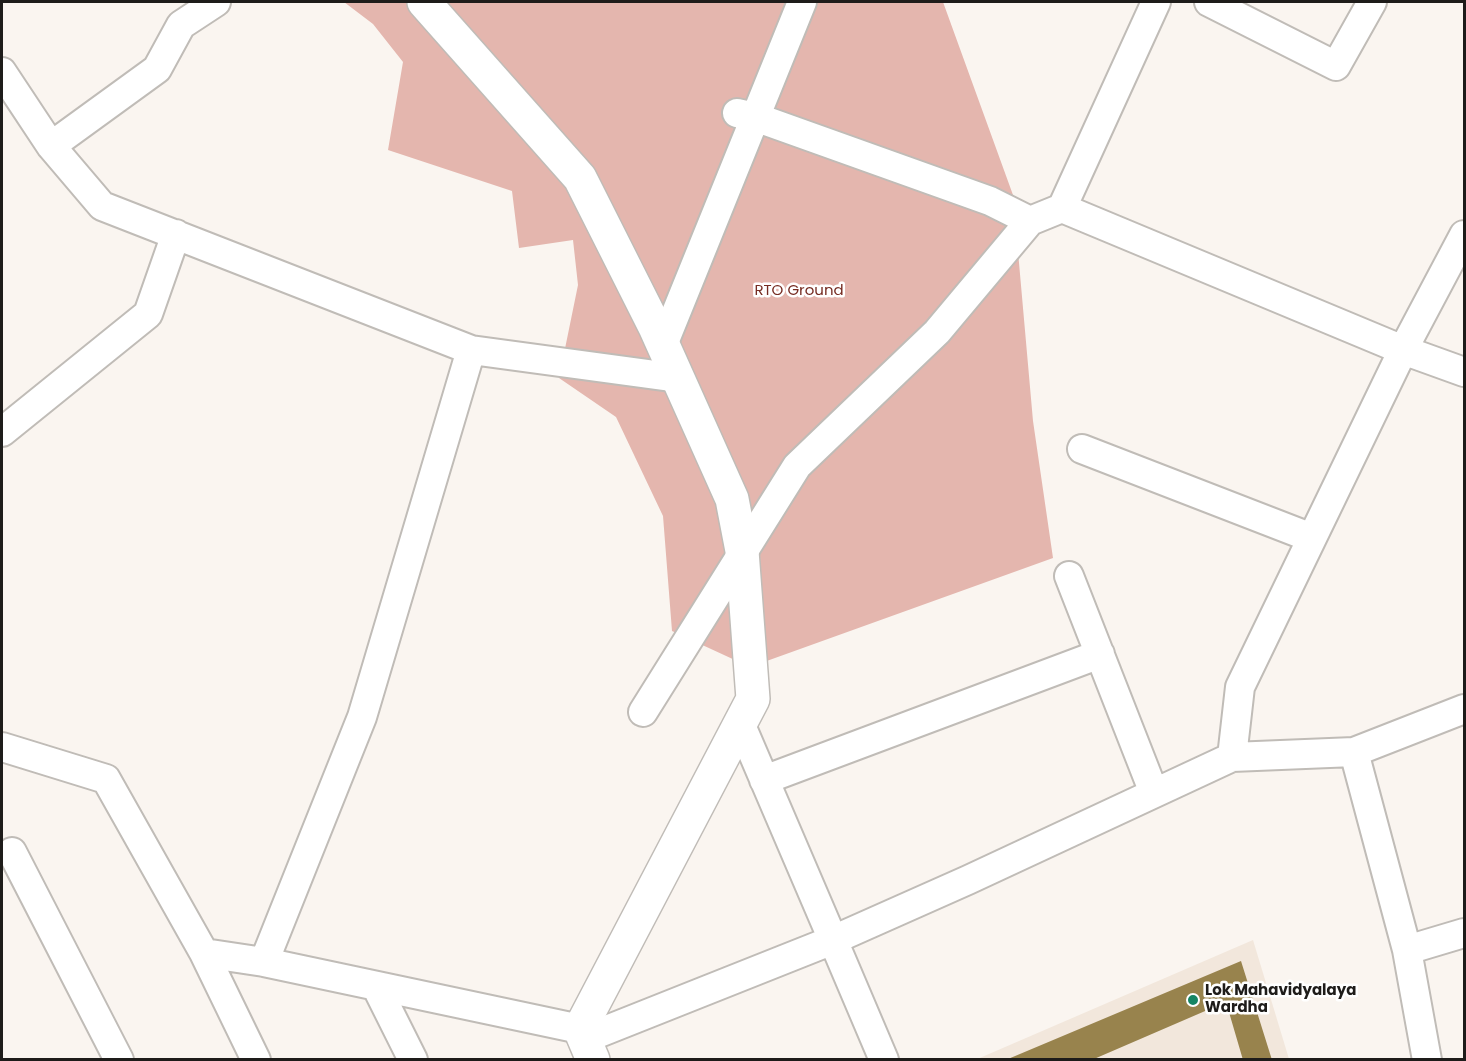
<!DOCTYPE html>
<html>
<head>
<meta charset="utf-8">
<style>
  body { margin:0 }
  #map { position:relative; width:1466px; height:1061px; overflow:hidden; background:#faf5f0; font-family:Poppins,sans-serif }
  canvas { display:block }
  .frame { position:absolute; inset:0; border:3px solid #1e1c1a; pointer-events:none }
</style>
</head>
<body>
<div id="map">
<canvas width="1466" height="1061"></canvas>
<div class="frame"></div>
</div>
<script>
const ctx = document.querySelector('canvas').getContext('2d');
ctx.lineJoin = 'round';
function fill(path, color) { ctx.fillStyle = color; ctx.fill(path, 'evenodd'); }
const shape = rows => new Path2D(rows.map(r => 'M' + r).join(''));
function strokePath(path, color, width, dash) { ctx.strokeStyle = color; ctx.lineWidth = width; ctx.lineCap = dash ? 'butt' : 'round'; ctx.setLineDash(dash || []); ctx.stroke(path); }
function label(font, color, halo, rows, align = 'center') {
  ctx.font = font + ' Poppins,sans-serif'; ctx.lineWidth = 5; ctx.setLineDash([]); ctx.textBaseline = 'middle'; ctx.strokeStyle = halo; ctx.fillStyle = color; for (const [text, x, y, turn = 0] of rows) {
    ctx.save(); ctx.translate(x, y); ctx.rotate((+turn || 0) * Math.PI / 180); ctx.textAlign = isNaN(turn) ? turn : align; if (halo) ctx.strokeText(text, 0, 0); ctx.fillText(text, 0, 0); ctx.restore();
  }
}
fill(shape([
  [1253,940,1289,1059,975,1060]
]), '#f2e7dc');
fill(shape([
  [344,2,943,2,1013,195,1033,421,1053,558,750,667,672,631,663,516,616,417,559,378,578,285,573,240,519,248,512,191,388,150,403,62,373,24]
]), '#e4b6ae');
fill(shape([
  [1241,961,1272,1060,1243,1060,1226,1002,1094,1059,1008,1059]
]), '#98834d');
const street = shape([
  [1209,2,1336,66,1372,2],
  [2,72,51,146,102,206,471,350,678,378],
  [737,113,755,117,990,201,1030,221],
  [51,146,157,69,181,25,216,2],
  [1062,208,1403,350,1464,372],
  [663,345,802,2],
  [471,350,362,717,264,962,580,1029],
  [2,432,148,314,176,234],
  [1082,449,1312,538],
  [1069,576,1154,793],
  [643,712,797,466,937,332,1030,221,1062,208,1156,2],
  [2,747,106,779,204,953,256,1060],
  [1232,757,1354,752],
  [764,780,1100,654],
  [12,852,119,1060],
  [1407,950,1464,933],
  [204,953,264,962],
  [376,986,413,1060],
  [584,1039,833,940,740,723],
  [884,1060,833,940,968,880,1232,757,1240,687,1403,350,1464,235],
  [1427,1060,1407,950,1354,752,1464,709]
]);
const secondary = shape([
  [424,2,580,178,655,327,732,499,742,551,753,699,580,1029,593,1060]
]);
strokePath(street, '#c0bcb7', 32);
strokePath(secondary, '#c0bcb7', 36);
strokePath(street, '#fff', 28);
strokePath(secondary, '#fff', 33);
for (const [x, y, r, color] of [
  [1193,1000,6,"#158564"]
]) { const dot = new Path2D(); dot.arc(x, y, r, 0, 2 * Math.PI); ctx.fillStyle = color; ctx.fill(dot); strokePath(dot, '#fff', 2); }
label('15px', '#762c22', '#fff', [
  ["RTO Ground",799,291]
]);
label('bold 15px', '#1e1c1a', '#fff', [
  ["Lok Mahavidyalaya",1205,991],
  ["Wardha",1205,1008]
], 'left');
</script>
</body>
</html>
